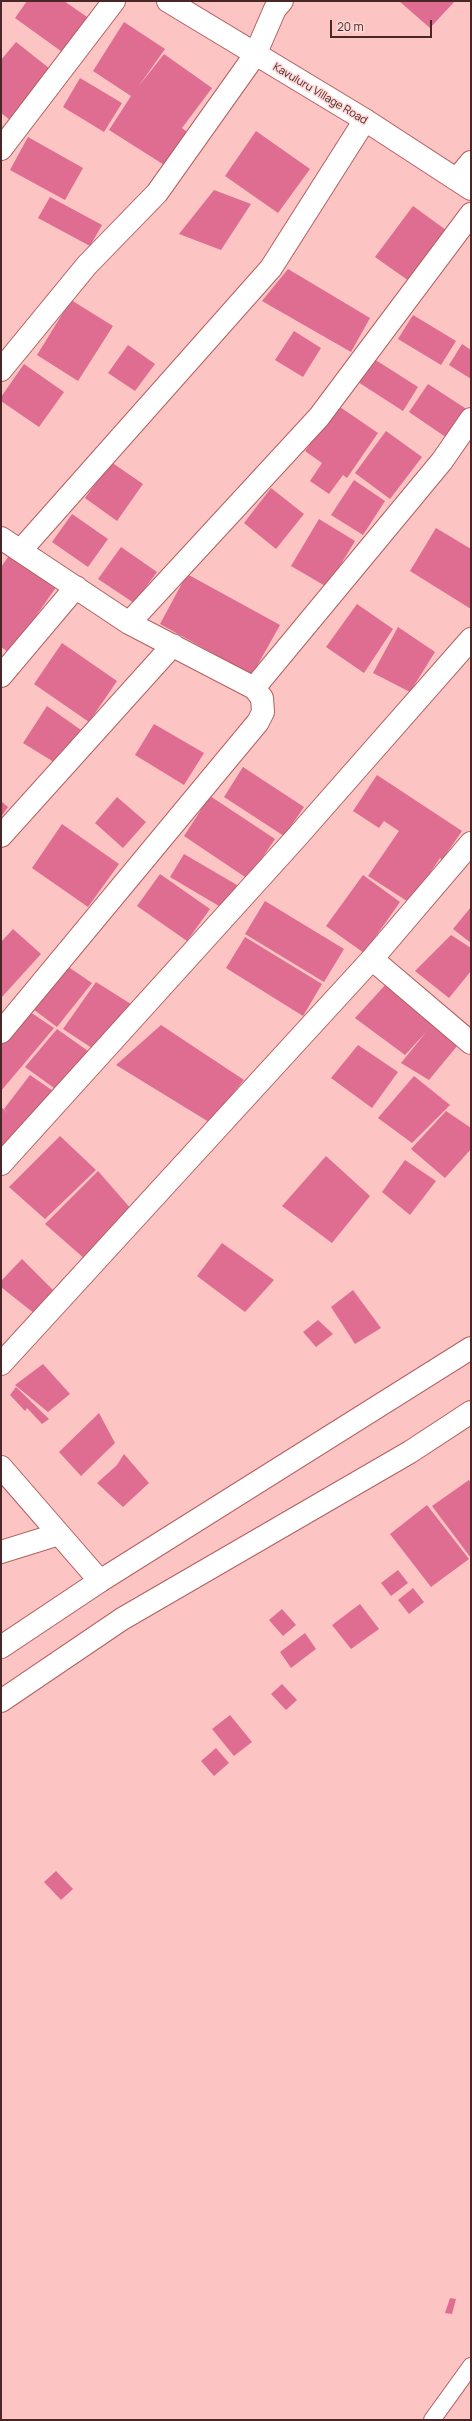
<!DOCTYPE html>
<html>
<head>
<meta charset="utf-8">
<style>
  body { margin:0 }
  #map { position:relative; width:472px; height:2421px; overflow:hidden; background:#fcc4c2; font-family:Manrope,sans-serif }
  canvas { display:block }
  .frame { position:absolute; inset:0; border:2px solid #4a2726; pointer-events:none }
  .scale { position:absolute; left:330px; top:20px; width:102px; height:18px; box-sizing:border-box; border:2px solid #4a2726; border-top:0; padding-left:5px; font-size:12px; line-height:14px; white-space:nowrap; color:#4a2726; -webkit-text-stroke:3px #fdd7d5; paint-order:stroke }
</style>
</head>
<body>
<div id="map">
<canvas width="472" height="2421"></canvas>
<div class="frame"></div>
<div class="scale">20 m</div>
</div>
<script>
const ctx = document.querySelector('canvas').getContext('2d');
ctx.lineJoin = 'round';
function fill(path, color) { ctx.fillStyle = color; ctx.fill(path, 'evenodd'); }
const shape = rows => new Path2D(rows.map(r => 'M' + r).join(''));
function strokePath(path, color, width, dash) { ctx.strokeStyle = color; ctx.lineWidth = width; ctx.lineCap = dash ? 'butt' : 'round'; ctx.setLineDash(dash || []); ctx.stroke(path); }
function label(font, color, halo, rows, align = 'center') {
  ctx.font = font + ' Manrope,sans-serif'; ctx.lineWidth = 3; ctx.setLineDash([]); ctx.textBaseline = 'middle'; ctx.strokeStyle = halo; ctx.fillStyle = color; for (const [text, x, y, turn = 0] of rows) {
    ctx.save(); ctx.translate(x, y); ctx.rotate((+turn || 0) * Math.PI / 180); ctx.textAlign = isNaN(turn) ? turn : align; if (halo) ctx.strokeText(text, 0, 0); ctx.fillText(text, 0, 0); ctx.restore();
  }
}
fill(shape([
  [27,1,64,1,90,19,65,54,15,18],
  [399,1,455,1,430,28],
  [124,22,165,49,138,87,164,54,212,88,182,128,191,135,169,168,109,130,131,96,93,71],
  [16,42,54,72,14,123,1,113,1,60],
  [80,78,122,103,104,132,63,107],
  [256,131,310,169,278,213,225,176],
  [28,137,83,168,65,200,10,170],
  [214,190,251,204,221,250,179,234],
  [50,197,102,225,90,246,38,218],
  [413,206,446,230,409,281,375,257],
  [288,269,370,318,351,352,262,301],
  [71,300,113,326,78,381,37,355],
  [413,315,456,341,441,365,398,339],
  [294,331,321,348,303,377,275,360],
  [462,344,471,350,471,379,449,365],
  [128,345,155,364,135,391,108,373],
  [374,359,418,387,403,411,358,382],
  [24,364,64,392,39,427,1,401,1,397],
  [428,384,471,412,453,442,409,412],
  [337,405,378,433,347,478,343,475,329,494,310,481,322,463,305,451],
  [386,431,422,457,390,499,355,473],
  [111,462,143,484,117,521,85,498],
  [354,480,385,501,363,535,331,515],
  [271,488,304,514,276,549,244,523],
  [72,514,108,539,88,567,52,542],
  [319,519,355,541,327,587,291,566],
  [436,528,471,549,471,609,410,571],
  [121,547,157,572,134,603,98,579],
  [11,553,57,586,10,653,1,647,1,567],
  [187,574,280,625,252,675,160,624],
  [357,604,393,629,364,673,326,647],
  [398,627,435,652,410,692,373,673],
  [62,643,117,681,89,722,34,684],
  [47,706,81,730,57,764,23,743],
  [154,724,204,753,184,785,135,755],
  [243,767,304,807,284,836,224,797],
  [377,775,462,831,442,860,440,858,410,903,368,876,399,831,384,821,379,828,353,811],
  [210,796,275,839,248,879,184,836],
  [117,797,146,822,123,848,95,823],
  [1,801,8,807,1,817],
  [62,824,119,864,88,907,32,868],
  [184,854,237,885,224,909,170,877],
  [160,874,210,909,187,941,137,906],
  [363,875,400,902,364,953,326,926],
  [265,901,344,949,324,982,245,934],
  [471,907,471,943,453,929],
  [13,929,41,954,1,998,1,942],
  [451,935,471,948,471,971,449,998,415,971],
  [245,937,322,984,303,1016,226,968],
  [64,964,92,983,57,1027,25,1003],
  [96,982,134,1006,98,1052,63,1029],
  [388,982,462,1040,429,1080,401,1063,427,1031,405,1055,355,1018],
  [27,1010,54,1028,1,1091,1,1041],
  [161,1025,244,1080,209,1122,116,1065],
  [57,1029,95,1056,61,1093,25,1067],
  [358,1045,398,1072,372,1108,331,1078],
  [30,1075,59,1095,1,1159,1,1107,9,1114,4,1109],
  [414,1076,450,1105,412,1143,378,1118],
  [446,1111,471,1128,471,1149,445,1178,411,1149],
  [60,1136,96,1170,45,1219,9,1187],
  [326,1156,370,1196,332,1243,282,1206],
  [405,1160,436,1181,410,1215,382,1192],
  [98,1171,132,1210,85,1259,45,1224],
  [222,1243,274,1280,245,1312,197,1276],
  [22,1259,58,1295,35,1314,1,1287,1,1281],
  [353,1290,381,1328,355,1344,331,1307],
  [318,1320,333,1334,316,1347,303,1332],
  [43,1364,70,1394,48,1412,15,1385],
  [16,1387,49,1419,42,1424,27,1408,25,1411,10,1395],
  [99,1413,115,1443,81,1476,59,1452],
  [124,1454,149,1483,123,1507,97,1483,117,1465],
  [469,1480,471,1483,471,1558,432,1506],
  [427,1505,469,1559,431,1587,390,1534],
  [398,1570,408,1583,391,1596,381,1583],
  [413,1588,424,1602,409,1614,398,1600],
  [360,1604,379,1629,351,1649,332,1625],
  [282,1609,296,1625,283,1636,269,1620],
  [305,1633,316,1649,291,1668,280,1652],
  [282,1684,297,1700,286,1710,271,1694],
  [230,1715,252,1742,234,1756,212,1729],
  [216,1748,229,1763,214,1776,201,1761],
  [56,1871,73,1889,61,1900,44,1882],
  [450,2298,456,2299,452,2314,445,2313]
]), '#df6d91');
const service = shape([
  [432,2420,471,2366]
]);
const minor = shape([
  [1,149,114,1],
  [457,179,471,162],
  [1,370,87,265,157,193,255,55,275,9,282,1],
  [1,538,129,623,254,688,262,698,263,712,258,722,1,1032],
  [21,550,271,268,365,120],
  [129,623,319,417,471,214],
  [1,676,76,587],
  [254,688,442,461,471,419],
  [1,836,173,645],
  [372,959,471,1043],
  [1,1164,296,838,471,639],
  [1,1364,372,959,471,843],
  [1,1467,100,1581],
  [1,1552,59,1534]
]);
const secondary = shape([
  [168,1,365,120,471,189]
]);
const trunk = shape([
  [1,1647,100,1581,471,1348],
  [1,1701,122,1619,410,1452,471,1412]
]);
strokePath(service, '#b3605f', 18);
strokePath(minor, '#b3605f', 24);
strokePath(secondary, '#b3605f', 24);
strokePath(trunk, '#b3605f', 24);
strokePath(service, '#fff', 16);
strokePath(minor, '#fff', 22);
strokePath(secondary, '#fff', 22);
strokePath(trunk, '#fff', 22);
label('11px', '#4a2726', '#fdd7d5', [
  ["Kavuluru Village Road",320,94,31]
]);
</script>
</body>
</html>
